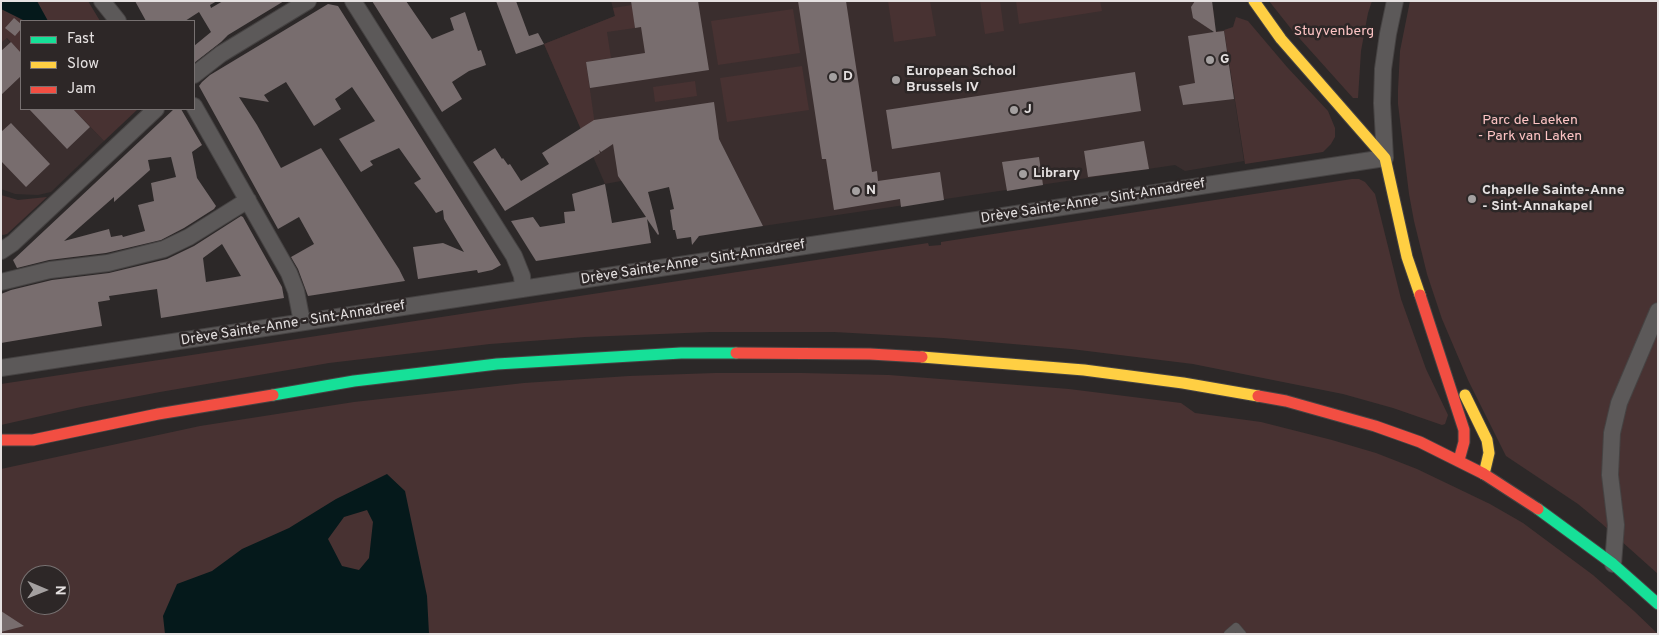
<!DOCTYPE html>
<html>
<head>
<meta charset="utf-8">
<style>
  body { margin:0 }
  #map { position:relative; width:1659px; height:635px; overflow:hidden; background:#2c2828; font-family:Overpass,sans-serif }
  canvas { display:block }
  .frame { position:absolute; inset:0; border:2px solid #e5e1e1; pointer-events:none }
  .legend { position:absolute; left:20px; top:20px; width:175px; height:90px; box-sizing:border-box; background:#2d2727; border:1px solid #777171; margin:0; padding:6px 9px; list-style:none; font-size:15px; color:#e5e1e1 }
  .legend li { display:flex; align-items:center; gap:10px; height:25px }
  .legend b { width:25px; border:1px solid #777171 }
  .north { position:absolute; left:20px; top:565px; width:50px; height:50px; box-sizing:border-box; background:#2d2727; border:1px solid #777171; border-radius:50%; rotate:91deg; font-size:14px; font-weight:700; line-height:20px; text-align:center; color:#e5e1e1 }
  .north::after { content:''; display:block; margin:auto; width:18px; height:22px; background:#a4a0a0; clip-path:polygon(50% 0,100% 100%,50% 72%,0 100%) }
</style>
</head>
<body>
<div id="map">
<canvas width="1659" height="635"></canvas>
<div class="frame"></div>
<ul class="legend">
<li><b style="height:6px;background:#16e098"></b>Fast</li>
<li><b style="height:6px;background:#ffcf43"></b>Slow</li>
<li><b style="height:6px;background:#f24e42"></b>Jam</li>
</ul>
<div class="north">N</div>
</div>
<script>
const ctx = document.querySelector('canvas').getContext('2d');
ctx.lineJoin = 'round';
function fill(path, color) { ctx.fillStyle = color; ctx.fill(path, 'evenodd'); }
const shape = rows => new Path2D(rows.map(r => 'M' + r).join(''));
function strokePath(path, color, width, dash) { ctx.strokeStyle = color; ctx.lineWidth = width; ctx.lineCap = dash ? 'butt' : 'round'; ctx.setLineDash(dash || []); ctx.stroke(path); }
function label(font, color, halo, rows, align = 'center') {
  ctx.font = font + ' Overpass,sans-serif'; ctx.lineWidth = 5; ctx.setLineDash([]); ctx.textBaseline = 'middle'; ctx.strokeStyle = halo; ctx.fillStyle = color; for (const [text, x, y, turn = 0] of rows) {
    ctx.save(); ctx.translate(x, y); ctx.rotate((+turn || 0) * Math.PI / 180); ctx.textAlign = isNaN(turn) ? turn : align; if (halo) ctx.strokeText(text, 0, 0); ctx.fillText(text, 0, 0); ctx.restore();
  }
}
fill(shape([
  [611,1,1212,1,1215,21,1210,22,1211,32,1224,30,1244,161,1185,171,1175,165,763,226,721,143,621,181,605,184,544,44,615,16],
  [6,38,21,54,21,109,73,109,104,141,51,192,38,195,15,194,1,189,1,43]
]), '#3a2e2e');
fill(shape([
  [1,1,88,1,100,21,21,21,21,54,7,38,1,43],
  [888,1,930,1,936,36,894,42],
  [980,1,1000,1,1004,31,985,34],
  [1016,1,1100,1,1102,11,1019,24],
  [1269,1,1372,1,1368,13,1361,51,1358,98,1353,98,1292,30],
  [1410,1,1658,1,1658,574,1601,523,1578,504,1506,456,1468,380,1442,319,1427,274,1414,221,1409,194,1398,104,1398,90,1400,51],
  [632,5,635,28,607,32,611,58,586,62,598,146,589,148,544,44,615,16,613,8],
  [793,9,800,53,718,65,711,21],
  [1236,17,1248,21,1287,67,1328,111,1335,128,1335,137,1331,144,1323,152,1245,164,1224,30,1233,27],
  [802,66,809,110,727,122,720,78],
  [695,81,697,96,655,102,653,87],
  [73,109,138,109,104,141],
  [1352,179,1359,179,1365,182,1375,194,1401,299,1426,369,1448,415,1445,424,1442,425,1393,408,1343,394,1193,364,1071,349,943,338,834,332,710,332,585,337,490,344,329,363,160,392,81,407,1,425,1,384,928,243,929,246,941,245,941,242],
  [1,195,18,200,47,197,7,234,3,235,1,234],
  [715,373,802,373,889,375,1069,389,1181,403,1195,413,1261,422,1332,440,1376,453,1417,469,1490,504,1523,523,1593,575,1634,611,1658,634,1,634,1,469,200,426,354,402,524,383,629,376],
  [30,575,60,575,60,605,30,605]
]), '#483232');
fill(shape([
  [1,1,37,1,48,21,25,21,1,9],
  [387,474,405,491,427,596,429,634,165,634,163,616,177,584,212,571,242,549,289,528,336,499],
  [367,510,373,522,369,558,359,570,342,566,328,539,344,517]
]), '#05191b');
fill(shape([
  [135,1,217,1,210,5,211,8,223,1,284,1,228,35,221,42,194,63,194,46,211,32,199,12,185,21,146,21],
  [372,1,406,1,432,39,454,30,450,18,465,12,478,51,481,50,486,65,469,71,452,82,462,99,442,112],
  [496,1,516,1,529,36,538,33,544,44,516,54],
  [631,1,698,1,709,70,590,88,586,62,645,53,641,27,635,28],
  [798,1,846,1,872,172,877,171,878,181,940,172,944,200,901,207,900,199,834,210,826,159,822,159],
  [1195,1,1212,1,1216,32,1224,31,1234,99,1183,105,1179,86,1195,83,1188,36,1214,32,1193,18,1191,7],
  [328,4,338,6,501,265,492,270,478,273,477,270,418,279,413,247,443,243,464,252,444,219,443,210,436,213,422,193,414,183,421,179,399,148,370,161,373,165,361,172,339,139,375,121,352,87,335,99,341,109,314,126,286,82,264,95,269,102,239,97,257,125,281,168,321,148,399,269,405,281,308,296,298,269,291,257,314,244,299,217,278,229,199,86,202,82,210,75],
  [14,18,21,24,21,29,15,36,5,28],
  [11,42,21,53,21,76,1,95,1,51],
  [1135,72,1141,111,892,149,886,110],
  [714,102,719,139,763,226,699,236,692,245,691,237,677,239,675,230,673,230,670,210,674,209,669,187,648,192,659,234,658,235,647,219,651,243,536,261,511,221,533,217,540,227,565,223,564,212,575,211,572,194,605,184,612,223,646,217,618,176,613,144,601,152,599,150,600,153,505,211,473,162,495,148,502,159,503,158,508,165,510,164,521,181,549,164,542,153,594,120],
  [29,109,73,109,90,127,67,149],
  [174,109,181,109,202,145,192,152,197,178,216,206,214,209,184,228,161,240,106,253,49,260,17,268,13,260],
  [171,157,176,177,151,183,154,201,138,205,145,231,123,237,122,235,111,237,109,229,64,241,114,197,114,202,150,170,148,160],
  [11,123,50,164,26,187,1,161,1,132],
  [1144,141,1149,169,1088,177,1084,151],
  [1039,157,1043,185,1007,191,1002,162],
  [241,216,243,217,282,287,284,298,161,318,157,289,109,296,110,300,98,302,102,326,1,343,1,294,11,290,52,280,109,273,167,259,194,246],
  [222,244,241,276,206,282,203,258],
  [1,611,24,626,1,632]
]), '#786d6e');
const lane = shape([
  [1228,634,1236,627,1242,634]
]);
const street = shape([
  [102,1,118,21],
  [353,1,514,256,522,276,523,289],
  [194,75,221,54,308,1],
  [194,106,289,273,296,291,302,322],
  [1,251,13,243,156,109],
  [1,282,50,270,108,263,164,249,189,237,248,200],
  [1,368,1385,158,1382,103,1383,69,1388,34,1395,1],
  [1613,564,1616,525,1610,475,1612,433,1619,403,1658,311]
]);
const fast = shape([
  [273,395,354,381,497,364,681,353,736,353],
  [1538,509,1613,564,1658,604]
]);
const slow = shape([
  [1254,1,1281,39,1385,158,1407,257,1420,295],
  [922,357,1084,370,1183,383,1258,396],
  [1465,395,1487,440,1489,453,1484,474]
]);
const jam = shape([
  [1420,295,1464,430,1464,442,1459,460],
  [736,353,870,354,922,357],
  [1258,396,1286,401,1375,426,1420,442,1484,474,1538,509],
  [1,440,33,440,158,414,273,395]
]);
strokePath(lane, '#464343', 9);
strokePath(street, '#464343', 18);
strokePath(fast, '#464343', 13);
strokePath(slow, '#464343', 13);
strokePath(jam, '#464343', 13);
strokePath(lane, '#5c5959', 8);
strokePath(street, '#5c5959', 16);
strokePath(fast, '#16e098', 11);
strokePath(slow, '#ffcf43', 11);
strokePath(jam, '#f24e42', 11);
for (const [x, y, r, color] of [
  [1210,60,5,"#a4a0a0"],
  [833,77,5,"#a4a0a0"],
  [896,80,5,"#a4a0a0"],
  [1014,110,5,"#a4a0a0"],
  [1023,174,5,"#a4a0a0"],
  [856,191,5,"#a4a0a0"],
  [1472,199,5,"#a4a0a0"]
]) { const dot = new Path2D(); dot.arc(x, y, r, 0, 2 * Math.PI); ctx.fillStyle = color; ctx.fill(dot); strokePath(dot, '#2d2727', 2); }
label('14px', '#fdc4c4', '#2d2727', [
  ["Stuyvenberg",1334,32],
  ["Parc de Laeken",1530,121],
  ["- Park van Laken",1530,137]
]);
label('bold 14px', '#e5e1e1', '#2d2727', [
  ["G",1220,60],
  ["European School",906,72],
  ["Brussels IV",906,88],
  ["D",843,77],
  ["J",1024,110],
  ["Library",1033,174],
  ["N",866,191],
  ["Chapelle Sainte-Anne",1482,191],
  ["- Sint-Annakapel",1482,207]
], 'left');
label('14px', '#e5e1e1', '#2d2727', [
  ["Drève Sainte-Anne - Sint-Annadreef",1093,202,-9],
  ["Drève Sainte-Anne - Sint-Annadreef",693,263,-9],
  ["Drève Sainte-Anne - Sint-Annadreef",293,324,-9]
]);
</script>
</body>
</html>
